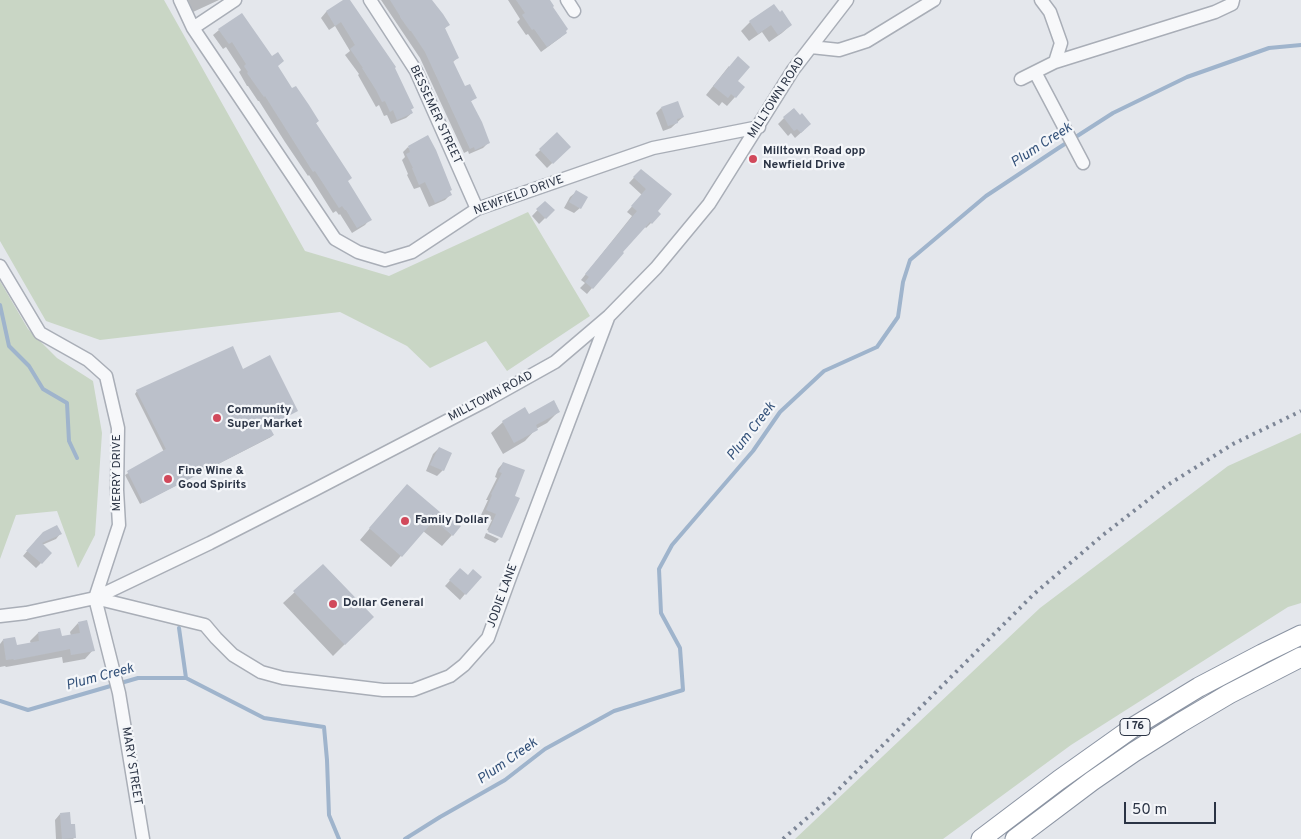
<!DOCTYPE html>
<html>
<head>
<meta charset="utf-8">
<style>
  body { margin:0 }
  #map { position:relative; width:1301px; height:839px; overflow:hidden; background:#e4e7ec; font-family:Overpass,sans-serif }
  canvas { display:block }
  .scale { position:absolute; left:1124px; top:802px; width:92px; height:22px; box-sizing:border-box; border:2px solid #2b3445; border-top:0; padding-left:6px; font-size:15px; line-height:18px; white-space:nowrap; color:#2b3445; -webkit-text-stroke:4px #f4f6f9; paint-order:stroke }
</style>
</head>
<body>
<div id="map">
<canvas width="1301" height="839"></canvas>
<div class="scale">50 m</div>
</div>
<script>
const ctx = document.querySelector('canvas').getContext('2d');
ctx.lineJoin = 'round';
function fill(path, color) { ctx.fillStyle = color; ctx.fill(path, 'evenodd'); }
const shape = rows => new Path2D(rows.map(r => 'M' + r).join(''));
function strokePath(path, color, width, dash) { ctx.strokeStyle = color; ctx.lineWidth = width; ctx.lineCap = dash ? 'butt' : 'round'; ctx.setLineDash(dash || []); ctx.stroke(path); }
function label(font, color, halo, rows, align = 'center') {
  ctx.font = font + ' Overpass,sans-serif'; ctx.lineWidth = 4.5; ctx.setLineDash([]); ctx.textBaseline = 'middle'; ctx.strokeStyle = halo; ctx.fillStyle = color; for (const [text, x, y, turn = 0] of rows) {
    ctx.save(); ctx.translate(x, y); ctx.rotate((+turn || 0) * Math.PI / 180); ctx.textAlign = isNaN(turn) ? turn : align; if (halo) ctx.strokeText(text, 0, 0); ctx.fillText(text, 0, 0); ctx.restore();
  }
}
fill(shape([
  [0,0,164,0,305,251,389,276,528,212,590,316,507,371,486,341,430,368,407,346,340,312,100,340,46,321,0,241],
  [0,281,28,329,57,358,93,381,102,433,95,535,78,568,57,511,16,515,0,559],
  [1301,433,1301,603,1288,607,1071,745,943,839,795,839,1040,608,1228,466]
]), '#c9d6c5');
fill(shape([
  [188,0,219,0,193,12],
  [345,0,413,108,410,110,412,113,406,118,391,124,387,115,384,116,379,105,376,107,358,75,359,74,345,55,350,51,335,26,329,30,321,18,326,12],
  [381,0,414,0,448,25,444,29,457,58,452,63,464,88,475,98,470,102,489,142,483,148,469,154,468,151,464,153,420,58],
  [508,0,547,0,566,33,560,38,541,52,528,34,526,35,517,22,520,19],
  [774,6,791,25,782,33,769,42,762,32,749,41,741,31,750,22],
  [219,30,277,67,292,90,318,121,315,124,347,182,370,219,365,225,352,233,340,214,339,215,336,211,333,213,309,175,308,176,285,142,259,101,258,101,248,86,247,86,239,72,241,70,226,47,223,49,213,35],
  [729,66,736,81,735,97,727,106,722,102,719,106,706,95],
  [661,108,683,117,671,128,663,131,656,113],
  [793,109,804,130,795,138,791,133,788,136,778,124],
  [557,134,569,147,547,168,535,155],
  [408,147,449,192,450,195,445,200,429,207,420,187,414,189,407,175,408,174,402,160,405,157,403,152],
  [641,170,656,212,651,223,646,228,644,226,587,294,580,288,585,283,581,280,632,216,627,212,642,195,629,183],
  [576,192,580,208,574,213,564,208,570,197],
  [545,202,553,210,539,224,532,216],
  [137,391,268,426,273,435,271,437,140,504,125,475,164,452,135,394],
  [525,409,528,415,559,411,547,423,536,429,525,441,503,454,491,433,503,422],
  [439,448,443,470,437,476,426,471,433,454],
  [503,463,514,496,518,499,500,538,500,536,487,530,492,520,481,515,488,500,486,500,497,478,495,477,498,469],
  [407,486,452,535,442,546,423,531,391,567,360,540,396,497],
  [486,533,499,539,495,543,484,538],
  [60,534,56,539,42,545,41,563,36,568,23,556,38,538],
  [323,566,372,617,333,656,283,603],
  [455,575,468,576,465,594,460,600,445,586],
  [78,623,93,650,85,659,63,663,62,657,6,667,5,666,0,667,0,644,3,640,16,647,31,644,30,641,38,633,61,638,71,636,70,632],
  [60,814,70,825,75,837,73,839,56,839,55,820]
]), '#0003');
strokePath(shape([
  [0,305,9,346,29,366,43,389,67,403,69,441,77,458],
  [179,628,186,678],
  [0,701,28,710,138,678,186,678,264,718,324,727,327,760,329,815,339,839],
  [405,839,440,817,505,780,545,749,614,711,683,690,680,648,661,613,659,569,672,545,753,451,780,412,824,371,877,347,898,317,903,282,910,260,986,196,1057,149,1113,113,1187,77,1269,48,1301,45]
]), '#9fb4cc', 4);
fill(shape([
  [343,0,350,0,396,67,395,68,414,108,411,109,413,113,397,120,393,110,390,112,385,101,382,102,376,90,362,68,363,68,350,49,355,45,341,22,335,26,326,11],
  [390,0,432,0,443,14,450,25,445,28,459,58,453,61,465,86,470,84,477,98,471,101,482,122,490,143,475,150,474,147,470,149,425,52,411,31,410,31,400,17,400,16],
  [516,0,550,0,554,6,553,7,568,29,566,31,567,33,547,47,534,29,532,30,522,15,525,13],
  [774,4,780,12,782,10,792,25,778,35,771,25,758,34,749,21],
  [242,13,272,56,278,52,284,61,278,66,292,88,296,86,309,105,319,121,316,123,352,178,348,181,372,220,357,228,346,210,345,210,342,206,339,208,315,171,313,172,265,96,264,97,247,73,248,72,244,66,246,64,232,42,229,44,218,29],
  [738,56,750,67,738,81,745,87,736,98,731,94,728,98,713,86],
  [678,101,684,117,677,119,678,123,668,126,661,107],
  [794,108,800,115,802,113,811,124,801,133,797,129,794,131,783,117],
  [557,132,571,147,553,164,539,149],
  [428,135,436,150,452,190,450,191,452,195,435,203,425,182,419,185,412,168,413,168,406,154,410,152,408,146],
  [641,169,672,194,658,211,661,214,652,224,650,222,623,252,624,253,593,289,585,282,589,277,585,274,637,211,631,206,646,189,633,177],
  [576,190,588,197,581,209,569,202],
  [545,201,555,210,546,219,536,209],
  [233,346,243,369,270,355,298,411,269,426,274,435,143,503,127,471,166,449,136,390],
  [554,400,560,412,536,425,538,430,514,443,502,421,525,407,529,414],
  [439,447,452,453,444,471,430,465],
  [503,462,525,470,515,496,520,498,502,538,488,532,496,514,486,510,492,495,491,494,502,473,499,472],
  [407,484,447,518,448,515,461,526,453,536,434,520,402,557,369,528],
  [57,525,62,534,42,543,52,553,42,564,27,551,26,551,43,532],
  [323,564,374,617,345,645,293,591],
  [460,568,468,575,473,569,482,577,466,595,449,580],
  [87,620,95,651,71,655,70,649,14,660,13,659,6,660,3,639,15,637,17,645,39,641,38,632,60,628,62,636,80,633,78,622],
  [70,812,71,824,75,824,76,838,62,839,60,813]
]), '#bbc0ca');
const minor = shape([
  [180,0,193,28,335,239,358,252,385,260,412,252,477,209,653,148,759,127],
  [370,0,416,71,477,209],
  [567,0,574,11],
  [1041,0,1050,12,1061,43,1055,62],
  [193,28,235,0],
  [811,47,839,50,867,41,934,0],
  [1035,72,1083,163],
  [1021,79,1055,62,1215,12,1232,4,1233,0],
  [0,266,40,333,88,360,106,376,118,428,117,490,119,525,95,598,119,693,143,839],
  [95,598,205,625,216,638,233,655,261,672,283,678,383,690,413,690,450,676,464,665,488,638,509,580,608,318],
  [0,616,26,613,95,598,210,543,314,490,487,400,555,362,609,316,656,268,709,204,793,70,847,0]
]);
const highway = shape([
  [981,839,1059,780,1135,726,1199,687,1262,654,1301,635],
  [1015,839,1092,781,1134,752,1180,723,1229,694,1301,657]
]);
strokePath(minor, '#a9aeb7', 15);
strokePath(highway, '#8b94a3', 21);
strokePath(minor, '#f7f8fa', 12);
strokePath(highway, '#fff', 19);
strokePath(shape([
  [783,839,830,798,1034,594,1103,535,1166,486,1233,444,1301,411]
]), '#7d8696', 4, [2.5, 5]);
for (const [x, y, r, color] of [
  [753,159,5,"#d1495b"],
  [217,418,5,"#d1495b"],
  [168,479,5,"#d1495b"],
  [405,521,5,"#d1495b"],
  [333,604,5,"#d1495b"]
]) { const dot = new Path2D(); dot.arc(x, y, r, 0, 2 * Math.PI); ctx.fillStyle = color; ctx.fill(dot); strokePath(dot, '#f4f6f9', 2); }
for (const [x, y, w] of [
  [1135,727,30]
]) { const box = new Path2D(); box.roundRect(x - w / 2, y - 8.5, w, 17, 4); ctx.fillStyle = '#f4f6f9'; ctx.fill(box); strokePath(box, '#2b3445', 1); }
label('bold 11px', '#2b3445', null, [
  ["I 76",1135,727]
]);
label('12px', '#2b3445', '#f4f6f9', [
  ["MILLTOWN ROAD",777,98,-57],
  ["BESSEMER STREET",435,115,65],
  ["NEWFIELD DRIVE",519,196,-20],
  ["MILLTOWN ROAD",491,397,-28],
  ["MERRY DRIVE",118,473,-90],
  ["JODIE LANE",503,596,-70],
  ["MARY STREET",131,766,81]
]);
label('bold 12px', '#2b3445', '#f4f6f9', [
  ["Milltown Road opp",763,152],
  ["Newfield Drive",763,166],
  ["Community",227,411],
  ["Super Market",227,425],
  ["Fine Wine &",178,472],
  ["Good Spirits",178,486],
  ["Family Dollar",415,521],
  ["Dollar General",343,604]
], 'left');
label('italic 14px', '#34527a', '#f4f6f9', [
  ["Plum Creek",1042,146,-33],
  ["Plum Creek",752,432,-52],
  ["Plum Creek",100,678,-15],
  ["Plum Creek",508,762,-35]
]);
</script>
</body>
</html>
